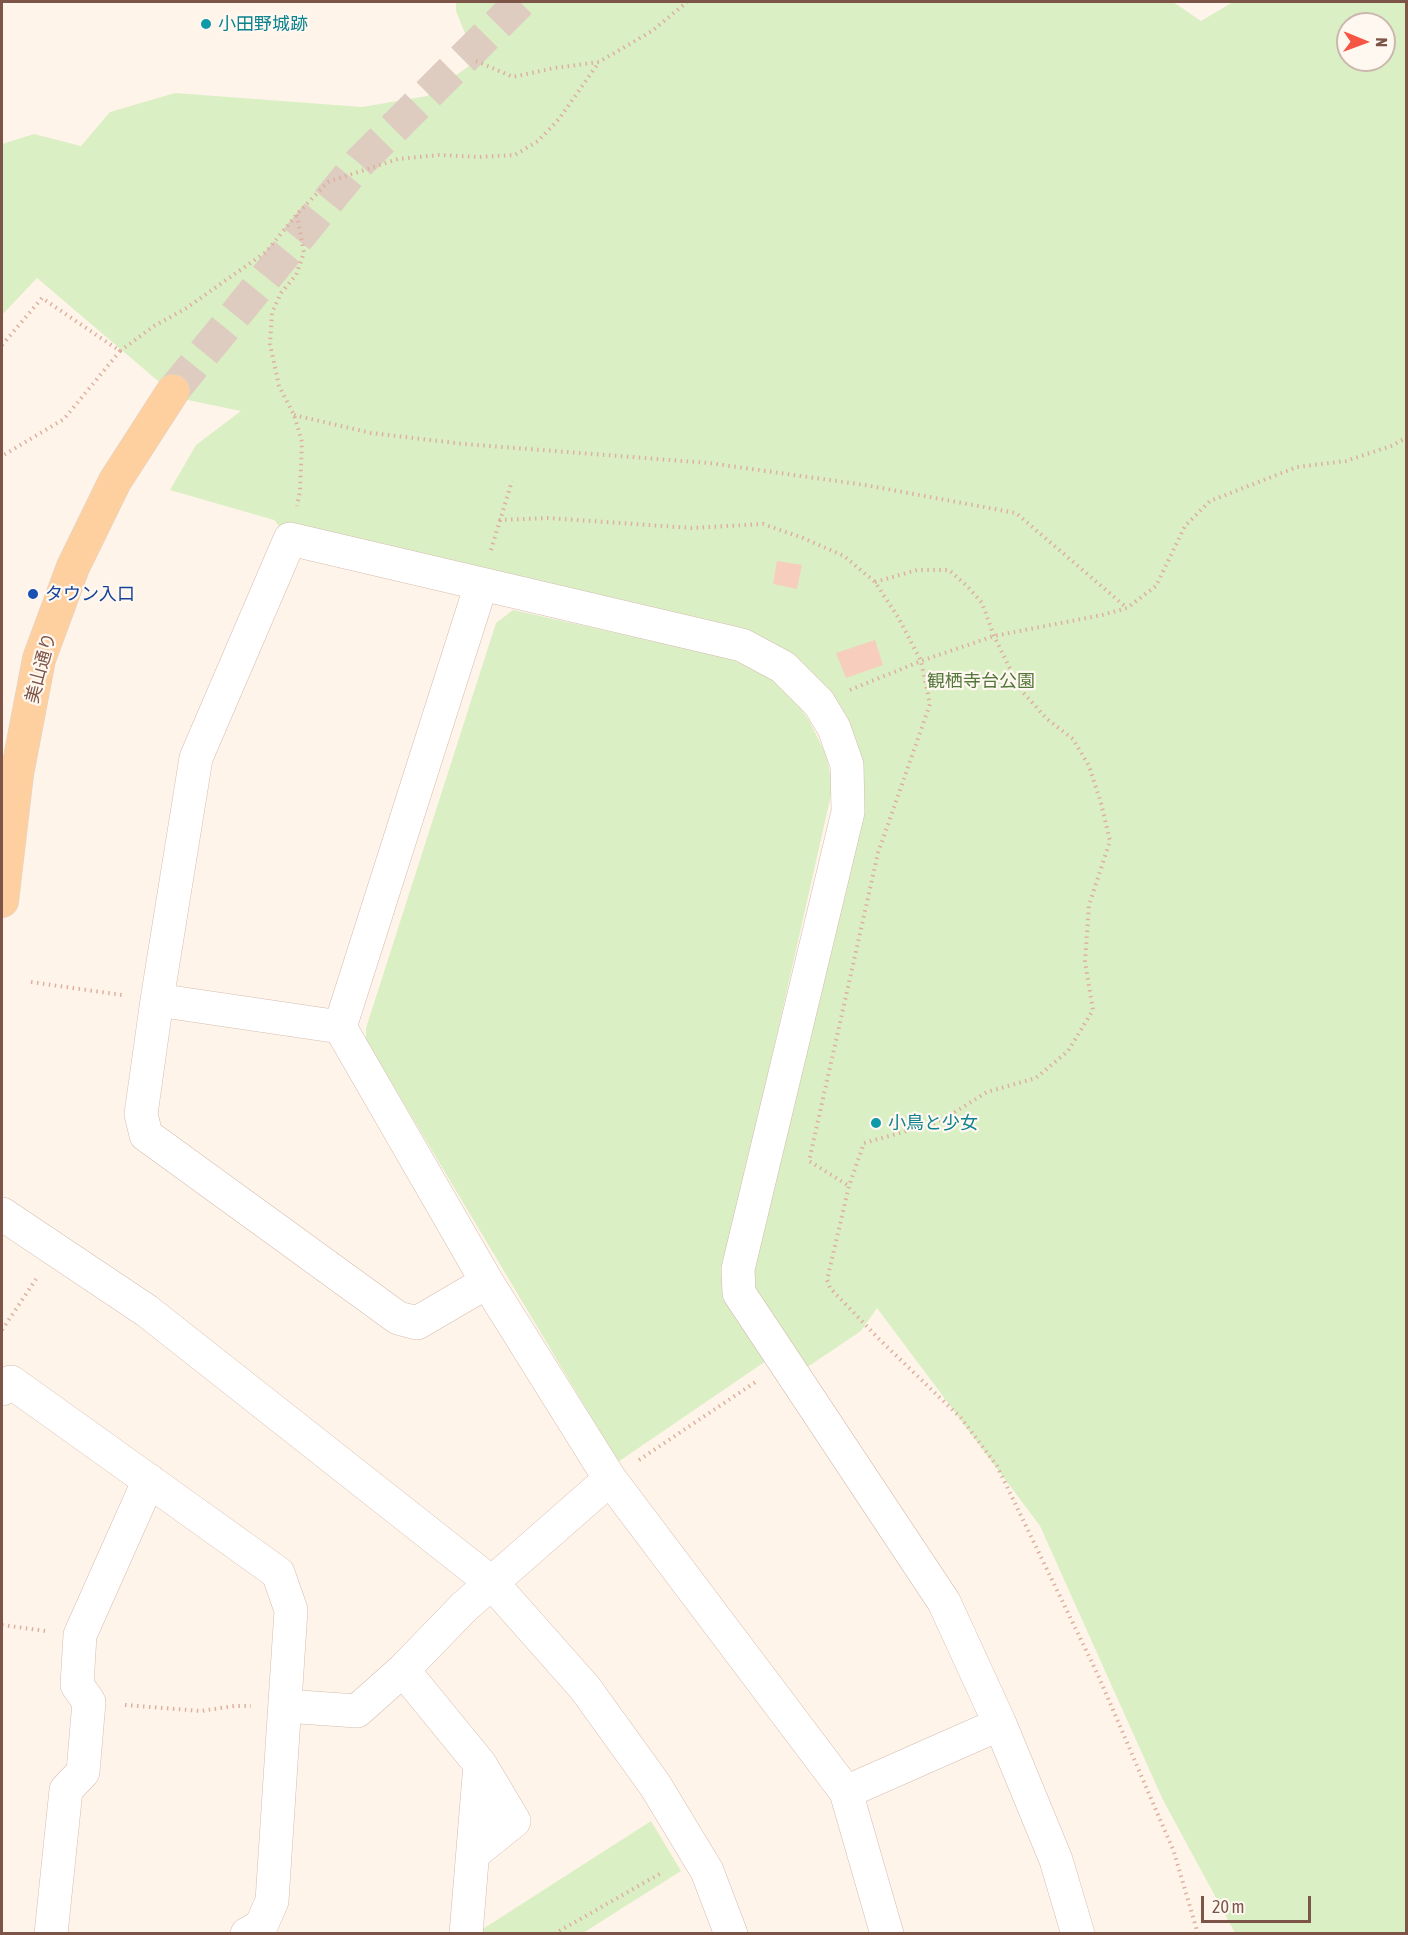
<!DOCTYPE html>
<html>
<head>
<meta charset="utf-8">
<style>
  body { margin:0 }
  #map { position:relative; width:1408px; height:1935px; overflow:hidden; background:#fff4e9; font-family:"Asap Condensed",sans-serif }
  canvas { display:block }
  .frame { position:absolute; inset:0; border:3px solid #7d5548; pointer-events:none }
  .north { position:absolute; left:1336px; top:12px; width:60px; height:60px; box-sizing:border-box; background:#fff8f1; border:2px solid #cbb7ad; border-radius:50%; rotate:91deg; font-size:16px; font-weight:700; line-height:24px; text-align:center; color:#7d5548 }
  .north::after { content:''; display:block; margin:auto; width:21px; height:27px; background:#f55542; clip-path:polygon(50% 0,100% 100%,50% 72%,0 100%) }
  .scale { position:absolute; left:1201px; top:1896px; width:110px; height:27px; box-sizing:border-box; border:3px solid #7d5548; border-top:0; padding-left:8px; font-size:18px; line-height:21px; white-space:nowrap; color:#7d5548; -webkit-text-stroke:4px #fff8f1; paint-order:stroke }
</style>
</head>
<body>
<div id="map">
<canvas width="1408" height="1935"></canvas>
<div class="frame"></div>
<div class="north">N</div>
<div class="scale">20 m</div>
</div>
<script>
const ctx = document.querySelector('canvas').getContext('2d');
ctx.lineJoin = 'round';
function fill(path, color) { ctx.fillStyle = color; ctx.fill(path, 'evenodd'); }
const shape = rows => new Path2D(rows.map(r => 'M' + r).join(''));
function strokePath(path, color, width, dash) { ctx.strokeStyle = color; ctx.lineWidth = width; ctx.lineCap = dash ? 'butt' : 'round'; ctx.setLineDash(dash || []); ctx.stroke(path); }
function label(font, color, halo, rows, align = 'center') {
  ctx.font = font + ' "Asap Condensed","Noto Sans JP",sans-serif'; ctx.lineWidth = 4.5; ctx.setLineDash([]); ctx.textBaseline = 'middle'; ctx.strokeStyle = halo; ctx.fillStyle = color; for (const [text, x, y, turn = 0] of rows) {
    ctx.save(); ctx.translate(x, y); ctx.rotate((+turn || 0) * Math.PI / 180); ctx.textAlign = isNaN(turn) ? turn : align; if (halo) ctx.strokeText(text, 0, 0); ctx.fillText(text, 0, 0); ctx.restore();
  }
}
fill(shape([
  [456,2,1173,2,1201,21,1233,2,1406,2,1406,1933,1235,1933,1163,1800,1040,1526,877,1308,861,1331,794,1376,739,1293,847,765,783,667,290,539,274,520,170,490,196,445,241,411,178,398,37,278,2,315,2,144,34,134,81,146,110,112,175,93,362,107,427,96,476,61,456,11],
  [1348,24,1384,24,1384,60,1348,60],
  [513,610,729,658,770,677,792,696,810,722,826,755,833,786,725,1265,766,1361,618,1462,366,1040,366,1028,496,623],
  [651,1821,681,1871,583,1933,475,1934]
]), '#dbefc5');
fill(shape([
  [777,561,802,565,797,589,773,584],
  [875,640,883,665,846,678,836,653]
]), '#f7cebd');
strokePath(shape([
  [173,391,359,163,520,2]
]), '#deccc1', 33, [33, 16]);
const minor = shape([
  [481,585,340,1027,487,1282,610,1479,846,1792,887,1934],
  [157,1000,340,1027],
  [2,1214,147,1311,492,1583,585,1688,655,1785,707,1871,731,1934],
  [487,1282,417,1323,398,1318,146,1135,141,1114,157,1000,196,758,290,539,742,645,783,667,819,703,834,728,847,765,848,812,738,1269,739,1293,944,1602,1000,1724,1056,1860,1078,1934],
  [2,1389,11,1382,278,1573,291,1610,272,1901,261,1926,247,1934],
  [403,1670,480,1764,466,1934],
  [285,1706,357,1711,403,1670,464,1607,610,1479],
  [846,1792,1000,1724],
  [474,1853,514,1821,480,1764],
  [51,1934,66,1790,83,1772,89,1702,77,1685,80,1635,149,1480]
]);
const major = shape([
  [2,901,17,774,39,659,73,567,115,481,173,391]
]);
strokePath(minor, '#d5bcaf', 34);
strokePath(major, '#ddd3cf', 34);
strokePath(shape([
  [476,61,513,77,554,68,599,62,652,31,687,2],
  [297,215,304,253,296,275,281,293,272,313,270,344,279,386,294,415,302,442,300,491,297,506],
  [2,345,42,298,120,351,64,419,2,456],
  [120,351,154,326,185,309,266,252,297,214,328,182,398,159,439,155,479,157,515,155,538,141,559,119,599,62],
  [294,415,371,433,464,444,709,463,865,485,1016,513,1127,608],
  [499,520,548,518,692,528,763,524,803,538,844,556,875,582,898,617,921,661,930,704,878,853,809,1161,849,1186],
  [491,550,512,481],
  [875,582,917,570,949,570,967,586,982,603,994,636,1020,689,1047,719,1073,739,1089,766,1101,803,1110,841,1089,905,1085,962,1093,1010,1068,1051,1036,1078,987,1092,939,1122,864,1143,849,1186,827,1280,830,1288,881,1341,961,1418,997,1466,1098,1675,1174,1852,1198,1934],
  [850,690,921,661,994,636,1102,615,1127,608,1156,586,1185,526,1210,501,1297,467,1346,461,1391,446,1406,438],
  [31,982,122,995],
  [2,1330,36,1279],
  [639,1460,757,1381],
  [2,1625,46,1631],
  [125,1705,201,1711,234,1706,251,1706],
  [554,1934,663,1872]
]), '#ddb09f', 4, [1.5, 4.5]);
strokePath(minor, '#fff', 33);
strokePath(major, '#ffd09f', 33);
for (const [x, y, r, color] of [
  [206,24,6,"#0f9aa8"],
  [33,594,6,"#1a4fb4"],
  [876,1123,6,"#0f9aa8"]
]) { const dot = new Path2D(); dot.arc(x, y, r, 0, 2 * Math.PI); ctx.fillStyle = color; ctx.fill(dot); strokePath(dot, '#fff8f1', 2); }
label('18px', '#0d838f', '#fff8f1', [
  ["小田野城跡",218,24],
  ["小鳥と少女",888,1123]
], 'left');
label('18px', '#164399', '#fff8f1', [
  ["タウン入口",45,594]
], 'left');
label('18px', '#7d5548', '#fff8f1', [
  ["美山通り",41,668,-75]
]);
label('18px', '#53773a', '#fff8f1', [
  ["観栖寺台公園",981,681]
]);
</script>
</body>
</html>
